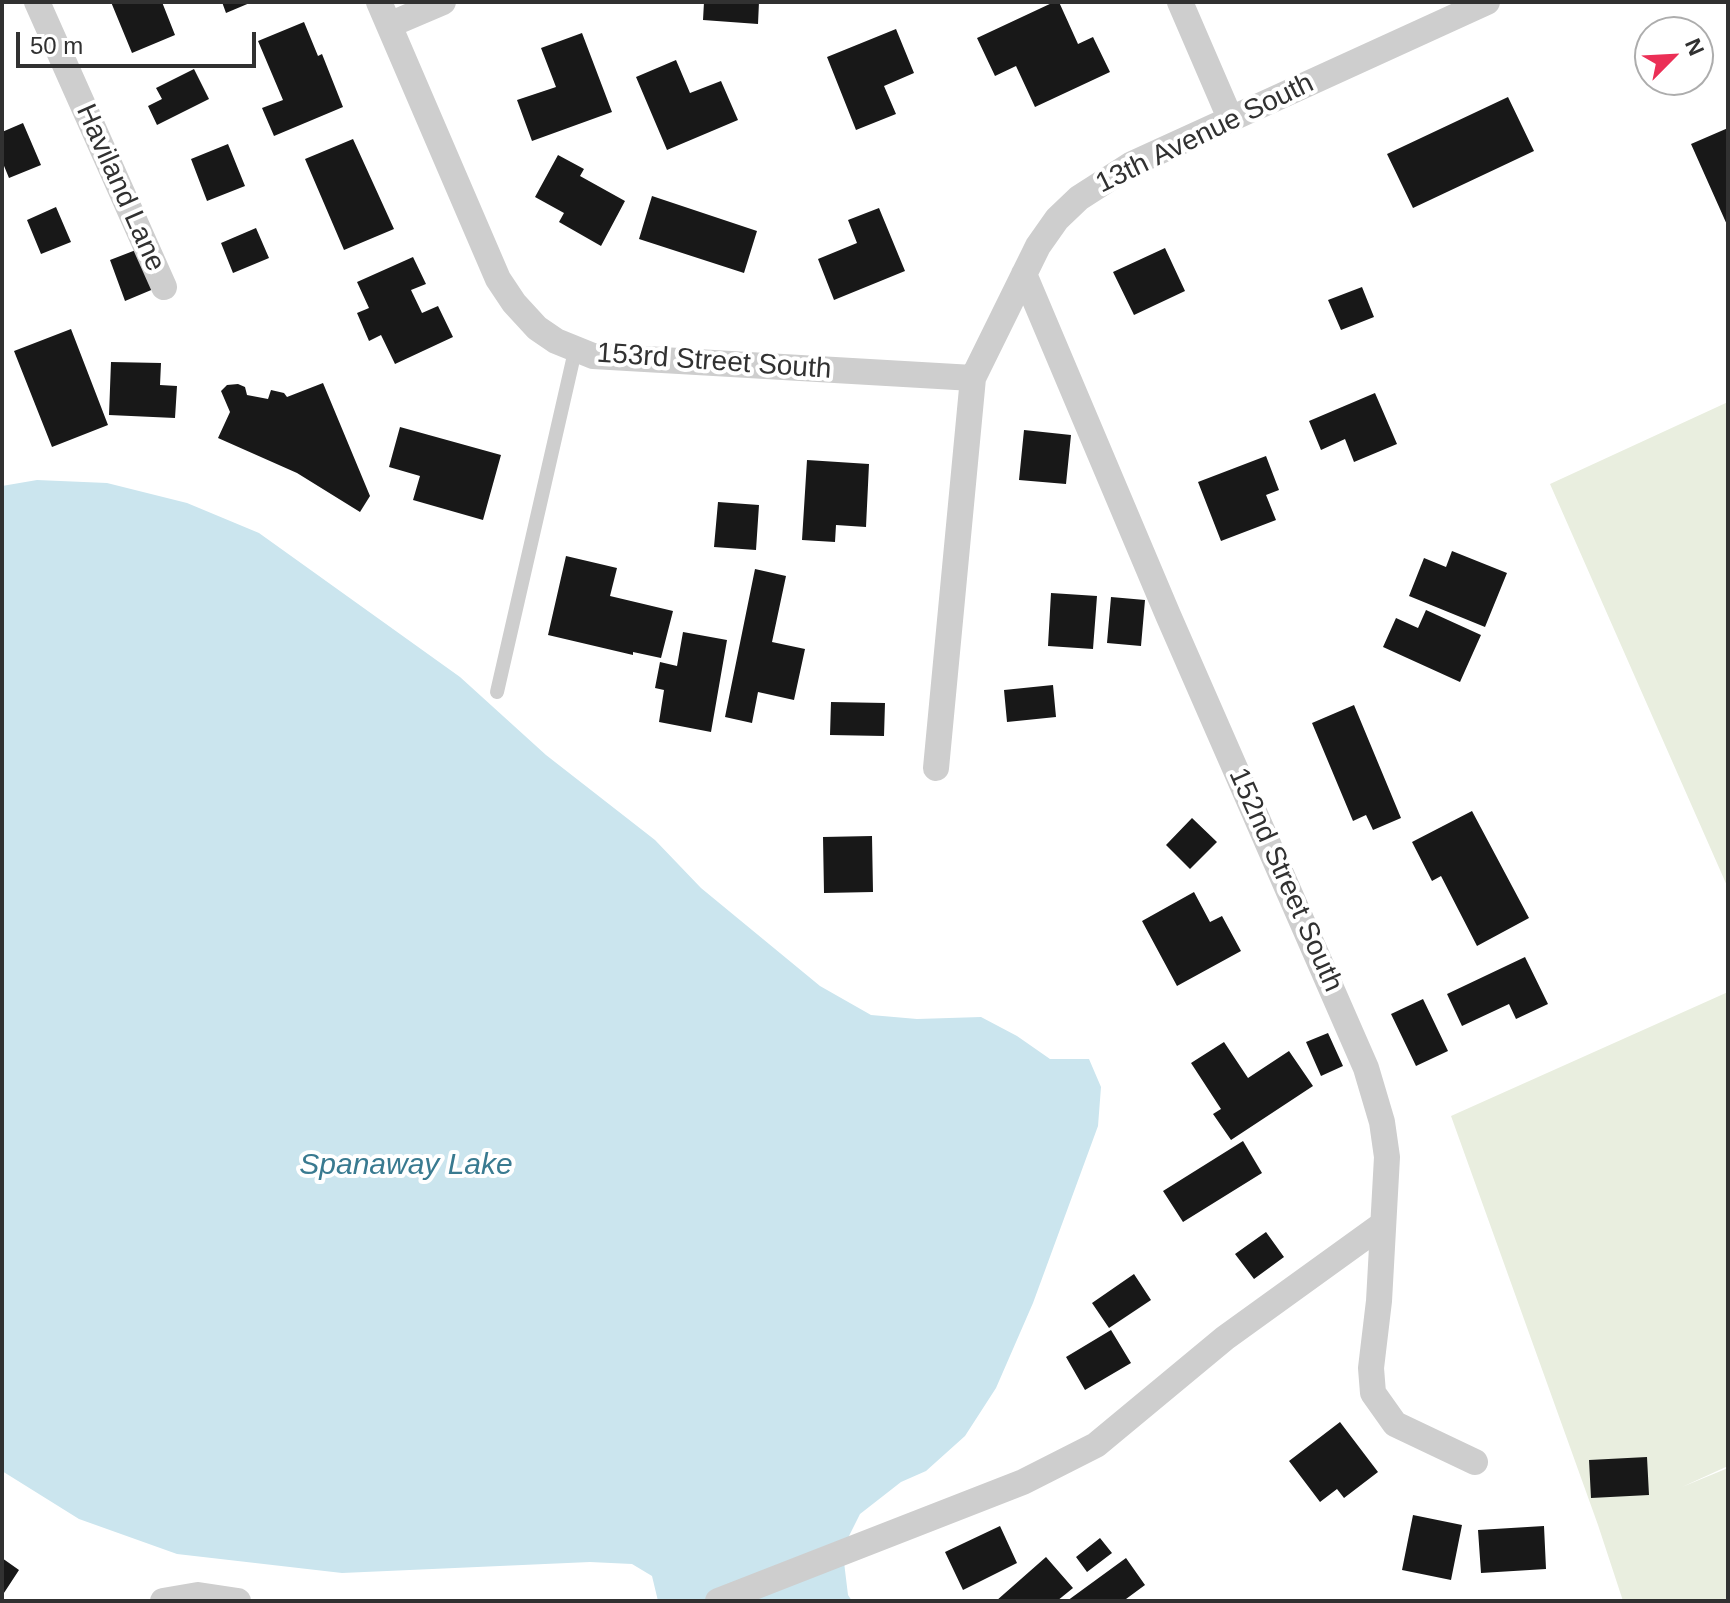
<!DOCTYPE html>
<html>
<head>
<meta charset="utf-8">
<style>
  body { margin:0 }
  #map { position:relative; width:1730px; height:1603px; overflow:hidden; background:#fff; font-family:Helvetica,sans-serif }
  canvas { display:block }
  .frame { position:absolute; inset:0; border:4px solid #313131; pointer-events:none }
  .north { position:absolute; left:1634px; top:16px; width:80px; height:80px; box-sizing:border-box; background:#fff; border:2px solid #adadad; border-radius:50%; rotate:66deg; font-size:22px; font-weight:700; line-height:32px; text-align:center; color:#313131 }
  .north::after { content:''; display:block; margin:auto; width:28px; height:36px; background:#eb2f56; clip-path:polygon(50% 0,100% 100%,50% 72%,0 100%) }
  .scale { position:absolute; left:16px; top:32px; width:240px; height:36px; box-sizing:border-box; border:4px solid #313131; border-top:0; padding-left:10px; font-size:24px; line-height:28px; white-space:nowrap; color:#313131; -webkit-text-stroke:6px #fff; paint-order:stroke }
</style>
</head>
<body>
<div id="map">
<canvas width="1730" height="1603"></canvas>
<div class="frame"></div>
<div class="north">N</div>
<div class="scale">50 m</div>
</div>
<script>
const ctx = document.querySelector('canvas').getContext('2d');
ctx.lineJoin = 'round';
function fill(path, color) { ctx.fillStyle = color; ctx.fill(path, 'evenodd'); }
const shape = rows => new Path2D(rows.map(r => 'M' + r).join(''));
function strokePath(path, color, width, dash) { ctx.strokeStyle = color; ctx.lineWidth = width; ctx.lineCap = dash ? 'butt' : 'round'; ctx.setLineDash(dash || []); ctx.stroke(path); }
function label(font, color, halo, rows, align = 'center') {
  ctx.font = font + ' Helvetica,sans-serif'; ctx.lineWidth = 8; ctx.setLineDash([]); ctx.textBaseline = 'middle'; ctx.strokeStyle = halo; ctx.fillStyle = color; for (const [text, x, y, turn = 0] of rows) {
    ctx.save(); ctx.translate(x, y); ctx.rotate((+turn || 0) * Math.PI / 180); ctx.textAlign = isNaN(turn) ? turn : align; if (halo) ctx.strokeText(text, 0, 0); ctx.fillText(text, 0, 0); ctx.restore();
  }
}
fill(shape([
  [1728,402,1728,888,1550,484],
  [1728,992,1728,1466,1682,1487,1728,1468,1728,1601,1623,1601,1598,1525,1451,1116]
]), '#e9eedf');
fill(shape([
  [37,480,107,483,187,503,259,533,460,677,546,755,655,840,701,888,820,986,871,1015,917,1019,981,1017,1017,1036,1050,1059,1089,1059,1101,1087,1098,1126,1033,1303,996,1388,965,1436,926,1471,901,1482,860,1514,849,1536,844,1562,848,1595,852,1601,658,1601,652,1576,632,1564,590,1562,342,1573,177,1554,79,1519,2,1471,2,486]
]), '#cbe5ee');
fill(shape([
  [111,2,162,2,175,35,132,53],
  [222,2,252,2,226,13],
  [704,2,759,2,758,24,703,20],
  [1054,2,1059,2,1078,44,1093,37,1110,72,1035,107,1016,66,995,76,977,38],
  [304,22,318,56,322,54,343,107,274,136,262,108,283,100,258,41],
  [896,29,914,73,884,86,896,114,856,130,827,57],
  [582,33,612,112,532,141,517,100,556,87,541,48],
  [676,60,690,93,721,81,738,120,667,150,636,77],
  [194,69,209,99,157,125,148,106,162,99,156,88],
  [1508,97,1534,151,1413,208,1387,154],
  [23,123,41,165,9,178,2,161,2,132],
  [1728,128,1728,227,1691,144],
  [353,139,394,229,344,250,305,159],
  [228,144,245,186,207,201,191,159],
  [558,155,584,169,580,176,625,201,601,246,559,222,564,213,535,197],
  [652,196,757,231,744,273,639,239],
  [56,207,71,242,41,254,27,220],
  [879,208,905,271,834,300,818,259,857,243,848,220],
  [256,228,269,258,233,273,221,243],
  [141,248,156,288,125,301,110,260],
  [1165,248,1185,291,1134,315,1113,272],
  [413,257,426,284,411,290,422,313,438,306,453,337,395,364,381,335,369,341,357,313,369,308,357,282],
  [1362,287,1374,317,1341,330,1328,300],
  [71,329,108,425,52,447,14,351],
  [111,362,161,363,160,385,177,386,175,418,109,415],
  [323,383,370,496,360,512,297,473,218,438,230,412,221,391,227,385,238,384,245,387,247,395,268,399,271,390,284,393,287,397],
  [1375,393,1397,444,1354,462,1345,439,1321,450,1309,421],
  [400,427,501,455,483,520,413,500,420,476,389,467],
  [1024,430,1071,435,1066,484,1019,480],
  [1266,456,1279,490,1266,495,1276,520,1221,541,1198,482],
  [807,460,869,464,866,527,836,525,835,542,802,540],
  [718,502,759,505,756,550,714,547],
  [1452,551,1507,573,1485,627,1409,596,1424,558,1446,567],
  [566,556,617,568,610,596,673,611,661,658,633,652,633,655,548,635],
  [755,569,786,576,772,642,805,649,794,700,758,692,752,723,725,717],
  [1051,593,1097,596,1093,649,1048,646],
  [1111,597,1145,600,1141,646,1107,643],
  [1426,610,1481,635,1460,682,1383,647,1396,618,1418,628],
  [683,632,727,640,711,732,659,722,664,690,655,688,660,662,677,666],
  [1053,685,1056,717,1007,722,1004,690],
  [831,702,885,703,884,736,830,735],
  [1354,705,1401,818,1373,830,1366,815,1353,821,1312,723],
  [1472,811,1529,918,1477,946,1441,876,1432,881,1412,842],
  [1192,818,1217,842,1190,869,1166,845],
  [872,836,873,892,824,893,823,837],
  [1194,892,1210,922,1222,916,1241,951,1177,986,1142,921],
  [1525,957,1548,1004,1516,1019,1509,1004,1462,1026,1447,994],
  [1423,999,1448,1051,1416,1066,1391,1014],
  [1328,1033,1343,1066,1321,1076,1306,1042],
  [1224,1042,1248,1078,1289,1051,1313,1086,1231,1140,1213,1114,1221,1109,1191,1063],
  [1243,1141,1262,1173,1183,1222,1163,1191],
  [1266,1232,1284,1257,1254,1279,1235,1254],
  [1134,1274,1151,1300,1109,1328,1092,1303],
  [1111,1330,1131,1363,1085,1390,1066,1357],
  [1340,1422,1378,1472,1344,1498,1337,1489,1320,1502,1289,1461],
  [1647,1457,1649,1495,1591,1498,1589,1460],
  [1413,1515,1462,1525,1451,1580,1402,1570],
  [1000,1526,1017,1563,963,1590,945,1552],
  [1544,1526,1546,1569,1481,1573,1478,1530],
  [1100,1538,1112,1553,1087,1572,1076,1557],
  [1046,1557,1073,1588,1057,1601,996,1601],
  [2,1558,19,1570,2,1596],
  [1126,1558,1145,1585,1126,1599,1127,1601,1067,1601]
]), '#181818');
strokePath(shape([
  [497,692,575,351]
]), '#cecece', 14);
strokePath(shape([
  [37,2,164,287],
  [379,2,498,279,514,303,537,328,556,341,593,356,973,378],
  [1180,2,1230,118],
  [389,25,443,2],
  [1024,274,1168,615,1366,1068,1382,1122,1387,1157,1379,1301,1371,1368,1373,1393,1395,1424,1475,1462],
  [936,768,973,378,1038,246,1057,219,1079,198,1132,164,1487,2],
  [163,1601,198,1595,238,1601],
  [718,1601,1023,1482,1096,1445,1225,1338,1383,1224]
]), '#cecece', 26);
label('28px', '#313131', '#fff', [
  ["13th Avenue South",1205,134,-26],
  ["Haviland Lane",120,188,66],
  ["153rd Street South",714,362,4],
  ["152nd Street South",1285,880,66]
]);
label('italic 30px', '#397a90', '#fff', [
  ["Spanaway Lake",406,1166]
]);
</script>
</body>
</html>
